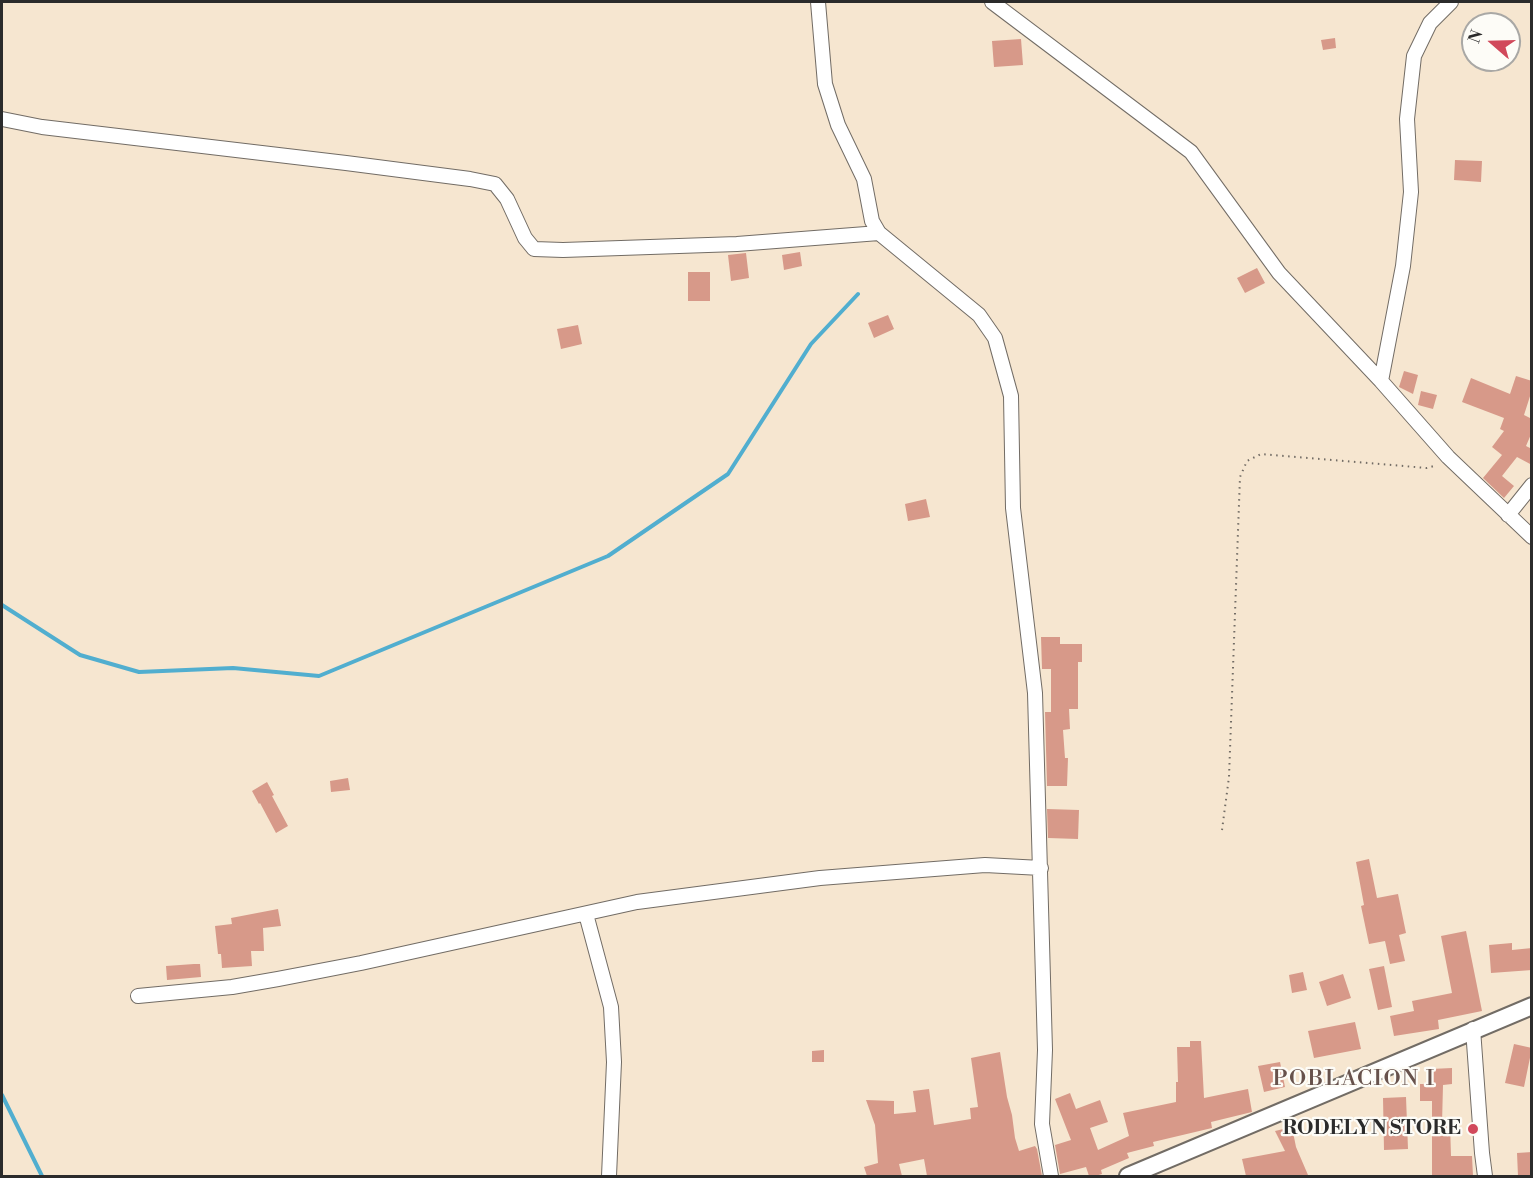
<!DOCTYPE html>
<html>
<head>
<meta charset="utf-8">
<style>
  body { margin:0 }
  #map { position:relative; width:1533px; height:1178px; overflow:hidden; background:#f6e6d0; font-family:"Libre Bodoni",serif }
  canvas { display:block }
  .frame { position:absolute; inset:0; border:3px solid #2b2b2b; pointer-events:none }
  .north { position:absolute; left:1461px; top:12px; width:60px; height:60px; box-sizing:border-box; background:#fdfcf7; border:2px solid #a9a8a5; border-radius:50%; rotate:290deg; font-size:16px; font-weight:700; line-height:24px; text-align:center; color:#2b2b2b }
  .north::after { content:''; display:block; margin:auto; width:21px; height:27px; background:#d1495b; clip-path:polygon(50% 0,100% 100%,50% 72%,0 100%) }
</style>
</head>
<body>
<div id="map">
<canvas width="1533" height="1178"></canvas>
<div class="frame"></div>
<div class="north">N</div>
</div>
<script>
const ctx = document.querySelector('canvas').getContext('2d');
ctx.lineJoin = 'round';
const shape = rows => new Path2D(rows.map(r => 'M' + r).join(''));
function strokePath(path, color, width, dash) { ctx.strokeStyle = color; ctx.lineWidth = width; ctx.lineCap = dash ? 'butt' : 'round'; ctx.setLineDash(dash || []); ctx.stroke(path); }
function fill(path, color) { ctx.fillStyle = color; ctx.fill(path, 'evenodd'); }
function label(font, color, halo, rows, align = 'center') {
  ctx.font = font + ' "Libre Bodoni",serif'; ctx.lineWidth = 4.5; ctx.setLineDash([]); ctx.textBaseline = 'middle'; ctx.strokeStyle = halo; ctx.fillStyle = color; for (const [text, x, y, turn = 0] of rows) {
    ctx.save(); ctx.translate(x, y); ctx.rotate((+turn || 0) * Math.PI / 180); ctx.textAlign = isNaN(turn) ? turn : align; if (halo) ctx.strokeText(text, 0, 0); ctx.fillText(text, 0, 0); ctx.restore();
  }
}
strokePath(shape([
  [2,605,80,655,139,672,233,668,319,676,608,556,728,474,811,344,858,294],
  [2,1095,42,1176]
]), '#51aecf', 4);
fill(shape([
  [1335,38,1336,48,1323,50,1321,40],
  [1021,39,1023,65,994,67,992,41],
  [1455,160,1482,161,1481,182,1454,180],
  [800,252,802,266,784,270,782,255],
  [746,253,749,278,731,281,728,255],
  [1257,268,1265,283,1245,293,1237,278],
  [688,272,710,272,710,301,688,301],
  [888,315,894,329,874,338,868,323],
  [578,325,582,344,561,349,557,329],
  [1404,371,1418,375,1413,394,1399,387],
  [1516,376,1532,381,1532,390,1524,415,1532,419,1532,432,1526,446,1532,449,1532,465,1517,457,1502,476,1514,486,1504,498,1483,478,1502,455,1492,447,1504,431,1500,429,1504,418,1462,402,1471,378,1510,394],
  [1421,391,1437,395,1433,409,1418,405],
  [926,499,930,517,908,521,905,504],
  [1041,637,1060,637,1060,644,1082,644,1082,662,1078,662,1078,709,1069,709,1070,729,1063,730,1065,758,1068,758,1067,786,1047,786,1045,712,1051,712,1051,669,1042,669],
  [348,778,350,790,331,792,330,781],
  [267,782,274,795,272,796,288,826,276,833,260,803,259,804,252,791],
  [1047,809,1079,810,1078,839,1048,838],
  [1369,859,1377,898,1398,894,1406,933,1399,935,1405,961,1390,964,1385,941,1369,944,1361,906,1364,905,1356,862],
  [278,909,281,926,263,928,264,951,251,951,252,966,222,968,221,954,218,954,215,926,232,924,231,918],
  [1466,931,1482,1011,1438,1020,1439,1029,1394,1036,1390,1016,1414,1011,1412,1001,1452,993,1441,936],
  [1512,943,1512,950,1532,948,1532,970,1491,973,1489,945],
  [194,964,200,964,201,977,167,980,166,966],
  [1384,966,1392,1007,1378,1010,1369,969],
  [1303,972,1307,990,1292,993,1289,975],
  [1343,974,1351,998,1327,1006,1319,982],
  [1355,1022,1361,1049,1314,1058,1308,1031],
  [1190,1041,1201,1041,1204,1098,1248,1089,1252,1112,1211,1122,1212,1128,1153,1142,1154,1146,1127,1153,1129,1158,1101,1170,1102,1174,1095,1176,1089,1176,1086,1167,1060,1174,1055,1145,1071,1140,1055,1099,1070,1093,1076,1109,1100,1100,1108,1122,1090,1128,1098,1150,1129,1136,1123,1113,1176,1102,1176,1082,1178,1082,1177,1047,1190,1047],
  [1514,1044,1532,1048,1524,1087,1505,1083],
  [824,1050,824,1062,812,1062,812,1051],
  [1000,1052,1007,1097,1012,1115,1015,1138,1019,1151,1035,1146,1037,1149,1042,1176,927,1176,924,1159,899,1164,902,1176,867,1176,864,1167,878,1163,875,1125,866,1100,894,1101,894,1114,916,1112,913,1091,929,1089,934,1125,971,1119,970,1108,978,1107,971,1058],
  [1280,1062,1285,1087,1264,1092,1258,1066],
  [1452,1068,1452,1084,1443,1085,1442,1124,1450,1124,1451,1156,1472,1156,1473,1176,1432,1176,1432,1101,1420,1101,1420,1084,1431,1084,1431,1069],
  [1406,1097,1408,1149,1384,1150,1383,1098],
  [1292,1127,1296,1147,1308,1175,1246,1176,1242,1159,1285,1151,1275,1131],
  [1532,1152,1532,1175,1518,1176,1517,1153]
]), '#d79989');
const minor = shape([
  [818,2,825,84,838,125,864,179,872,221,879,233,979,315,995,338,1011,396,1013,508,1035,693,1045,1050,1042,1124,1051,1176],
  [992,2,1191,152,1279,273,1381,381,1448,457,1532,537],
  [2,119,42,127,346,163,470,179,495,184,507,199,525,238,534,249,563,250,737,244,879,233],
  [1381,381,1403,266,1411,192,1407,119,1414,56,1430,23,1451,2],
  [1508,515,1532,485],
  [586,914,611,1007,614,1062,609,1176],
  [138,996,232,987,278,979,361,963,637,902,820,878,985,865,1041,868],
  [1473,1029,1482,1153,1485,1176]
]);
const major = shape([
  [1128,1176,1532,1006]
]);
strokePath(minor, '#726c65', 16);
strokePath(major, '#726c65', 20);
strokePath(shape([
  [1222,830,1229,777,1240,477,1247,461,1261,454,1427,468,1437,465]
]), '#726c65', 2, [1.5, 4.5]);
strokePath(minor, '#fff', 14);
strokePath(major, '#fff', 16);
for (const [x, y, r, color] of [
  [1473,1129,6,"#d1495b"]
]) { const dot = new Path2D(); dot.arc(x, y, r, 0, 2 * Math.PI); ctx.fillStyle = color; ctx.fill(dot); strokePath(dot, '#fdfcf7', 2); }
label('bold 20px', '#2b2b2b', '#fdfcf7', [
  ["RODELYN STORE",1461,1129]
], 'right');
ctx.letterSpacing = '1.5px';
label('22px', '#67524c', '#fdfcf7', [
  ["POBLACION I",1354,1080]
]);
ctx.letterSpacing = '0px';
</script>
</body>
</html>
